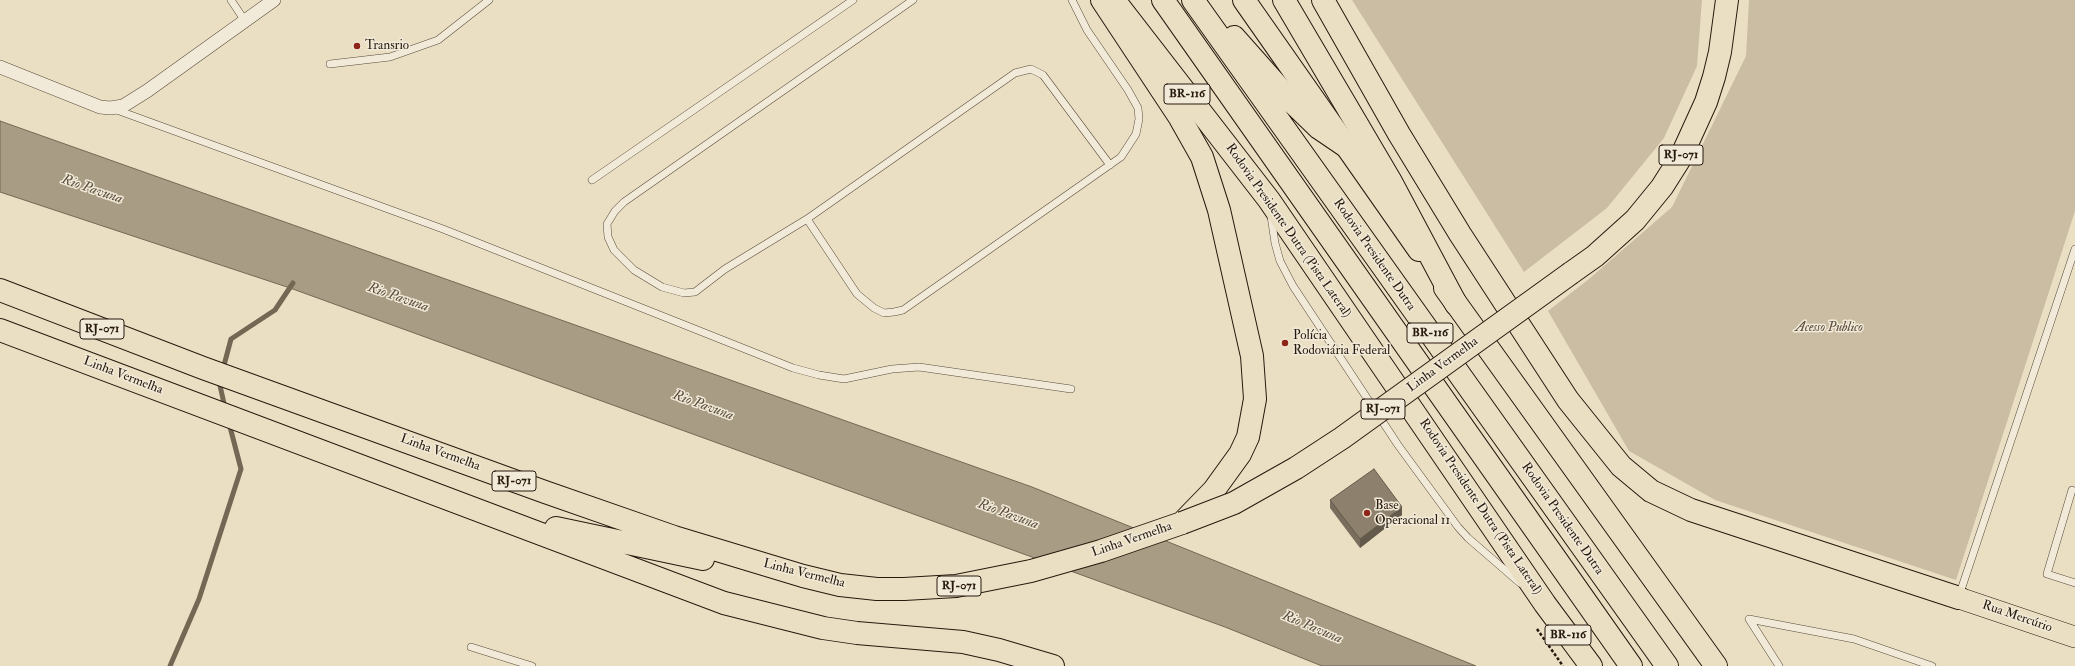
<!DOCTYPE html>
<html>
<head>
<meta charset="utf-8">
<style>
  body { margin:0 }
  canvas { display:block; background:#ebdfc3 }
</style>
</head>
<body>
<canvas width="2075" height="666"></canvas>
<script>
const ctx = document.querySelector('canvas').getContext('2d');
ctx.lineJoin = 'round';
function fill(path, color) { ctx.fillStyle = color; ctx.fill(path, 'evenodd'); }
const shape = rows => new Path2D(rows.map(r => 'M' + r).join(''));
function strokePath(path, color, width, dash) { ctx.strokeStyle = color; ctx.lineWidth = width; ctx.lineCap = dash ? 'butt' : 'round'; ctx.setLineDash(dash || []); ctx.stroke(path); }
function label(font, color, halo, rows, align = 'center') {
  ctx.font = font + ' "IM FELL Double Pica",serif'; ctx.lineWidth = 3; ctx.setLineDash([]); ctx.textBaseline = 'middle'; ctx.strokeStyle = halo; ctx.fillStyle = color; for (const [text, x, y, turn = 0] of rows) {
    ctx.save(); ctx.translate(x, y); ctx.rotate((+turn || 0) * Math.PI / 180); ctx.textAlign = isNaN(turn) ? turn : align; if (halo) ctx.strokeText(text, 0, 0); ctx.fillText(text, 0, 0); ctx.restore();
  }
}
fill(shape([
  [1352,0,1702,0,1697,66,1664,138,1607,208,1524,272],
  [1749,0,2075,0,2075,211,1956,580,1715,500,1629,451,1548,311,1589,279,1672,207,1746,56]
]), '#cabda4');
const water = shape([
  [0,121,1032,487,1476,666,1322,666,1225,627,290,288,0,192,0,121]
]);
fill(water, '#a89c85');
strokePath(water, '#746855', 1);
strokePath(shape([
  [223,369,231,339,275,310,293,283],
  [219,381,225,408],
  [170,666,199,599,241,469,229,423]
]), '#746855', 5);
const service = shape([
  [231,0,245,21],
  [913,0,624,202,615,211,607,224,608,237,614,250,634,270,662,287,684,293,695,292,725,269,807,219,1015,73,1031,69,1043,75,1110,165],
  [330,64,390,57,438,40,489,0],
  [114,109,443,229,793,368,819,375,844,379,892,369,919,367,1071,389],
  [592,180,853,0],
  [1271,216,1275,243,1280,261,1293,286,1398,445,1458,527,1468,538,1520,583],
  [807,219,857,294,874,308,884,313,894,312,903,310,1121,157,1136,134,1139,119,1138,108,1128,90,1087,30,1072,0],
  [2072,490,2047,574,2075,583],
  [1959,596,2075,249],
  [471,647,532,666],
  [1779,666,1749,619,1854,639,1932,666]
]);
const minor = shape([
  [0,67,100,107,110,108,123,106,147,91,274,0]
]);
const primary = shape([
  [1959,598,2075,637]
]);
const trunk = shape([
  [1114,0,1269,200,1545,604,1591,666],
  [1244,0,1419,250],
  [1445,288,1716,666]
]);
const motorway = shape([
  [1163,0,1631,666],
  [1193,0,1667,666],
  [1284,0,1390,180,1456,304],
  [1323,0,1399,134,1460,234,1568,400,1621,466,1651,491,1691,510,1959,598],
  [1234,37,1289,99,1319,128,1347,147],
  [1571,273,1595,256,1635,220,1662,187,1681,157,1706,102,1714,77,1720,52,1727,0],
  [0,290,203,368,545,492,674,537,803,576,840,585,877,589,904,589,956,586,1031,571,1101,551,1182,523,1214,490,1240,454,1248,437,1255,399,1252,356,1219,210,1202,157,1180,118,1102,0],
  [0,330,724,603,823,628,857,633,963,642,999,650,1053,666],
  [556,528,703,559]
]);
strokePath(service, '#584a3b', 8);
strokePath(minor, '#584a3b', 14);
strokePath(primary, '#27190e', 22);
strokePath(trunk, '#27190e', 24);
strokePath(motorway, '#27190e', 24);
strokePath(shape([
  [1537,629,1563,666]
]), '#27190e', 2.5, [3, 2]);
strokePath(service, '#f2ead8', 7);
strokePath(minor, '#f2ead8', 13);
strokePath(primary, '#ebdfc3', 21);
strokePath(trunk, '#ebdfc3', 22);
strokePath(motorway, '#ebdfc3', 22);
const motorwayBridge = shape([
  [1182,523,1234,503,1296,468,1342,438,1571,273]
]);
strokePath(motorwayBridge, '#27190e', 24, []);
strokePath(motorwayBridge, '#ebdfc3', 22);
fill(shape([
  [1330,500,1402,515,1360,548,1330,508]
]), '#796e5d');
fill(shape([
  [1402,507,1402,515,1360,548,1360,539]
]), '#635a4c');
const building = shape([
  [1374,469,1402,507,1360,539,1330,500,1374,469]
]);
fill(building, '#8d806c');
strokePath(building, '#635a4c', 1);
for (const [x, y, r, color] of [
  [357,46,4,"#8f2418"],
  [1285,343,4,"#8f2418"],
  [1367,513,4,"#8f2418"]
]) { const dot = new Path2D(); dot.arc(x, y, r, 0, 2 * Math.PI); ctx.fillStyle = color; ctx.fill(dot); strokePath(dot, '#f2ead8', 1.5); }
for (const [x, y, w] of [
  [1187,94,46],
  [1681,155,44],
  [102,329,44],
  [1430,333,46],
  [1383,409,44],
  [514,481,44],
  [959,586,44],
  [1568,635,46]
]) { const box = new Path2D(); box.roundRect(x - w / 2, y - 10, w, 20, 3); ctx.fillStyle = '#f2ead8'; ctx.fill(box); strokePath(box, '#27190e', 1); }
label('bold 12px', '#27190e', null, [
  ["BR-116",1187,94],
  ["RJ-071",1681,155],
  ["RJ-071",102,329],
  ["BR-116",1430,333],
  ["RJ-071",1383,409],
  ["RJ-071",514,481],
  ["RJ-071",959,586],
  ["BR-116",1568,635]
]);
label('13px', '#27190e', '#f2ead8', [
  ["Transrio",365,46],
  ["Polícia",1293,336],
  ["Rodoviária Federal",1293,351],
  ["Base",1375,506],
  ["Operacional 11",1375,521]
], 'left');
label('13px', '#27190e', '#f2ead8', [
  ["Rodovia Presidente Dutra (Pista Lateral)",1288,231,55],
  ["Rodovia Presidente Dutra",1374,255,55],
  ["Linha Vermelha",1443,365,-36],
  ["Linha Vermelha",123,376,21],
  ["Linha Vermelha",440,453,20],
  ["Rodovia Presidente Dutra (Pista Lateral)",1480,507,56],
  ["Rodovia Presidente Dutra",1562,519,55],
  ["Linha Vermelha",1132,540,-19],
  ["Linha Vermelha",804,574,14],
  ["Rua Mercúrio",2017,617,19]
]);
label('italic 13px', '#584a3b', '#f2ead8', [
  ["Acesso Publico",1829,328]
]);
label('italic 14px', '#5b4d3e', '#f2ead8', [
  ["Rio Pavuna",92,190,19],
  ["Rio Pavuna",398,298,19],
  ["Rio Pavuna",703,406,20],
  ["Rio Pavuna",1008,515,20],
  ["Rio Pavuna",1312,628,23]
]);
</script>
</body>
</html>
